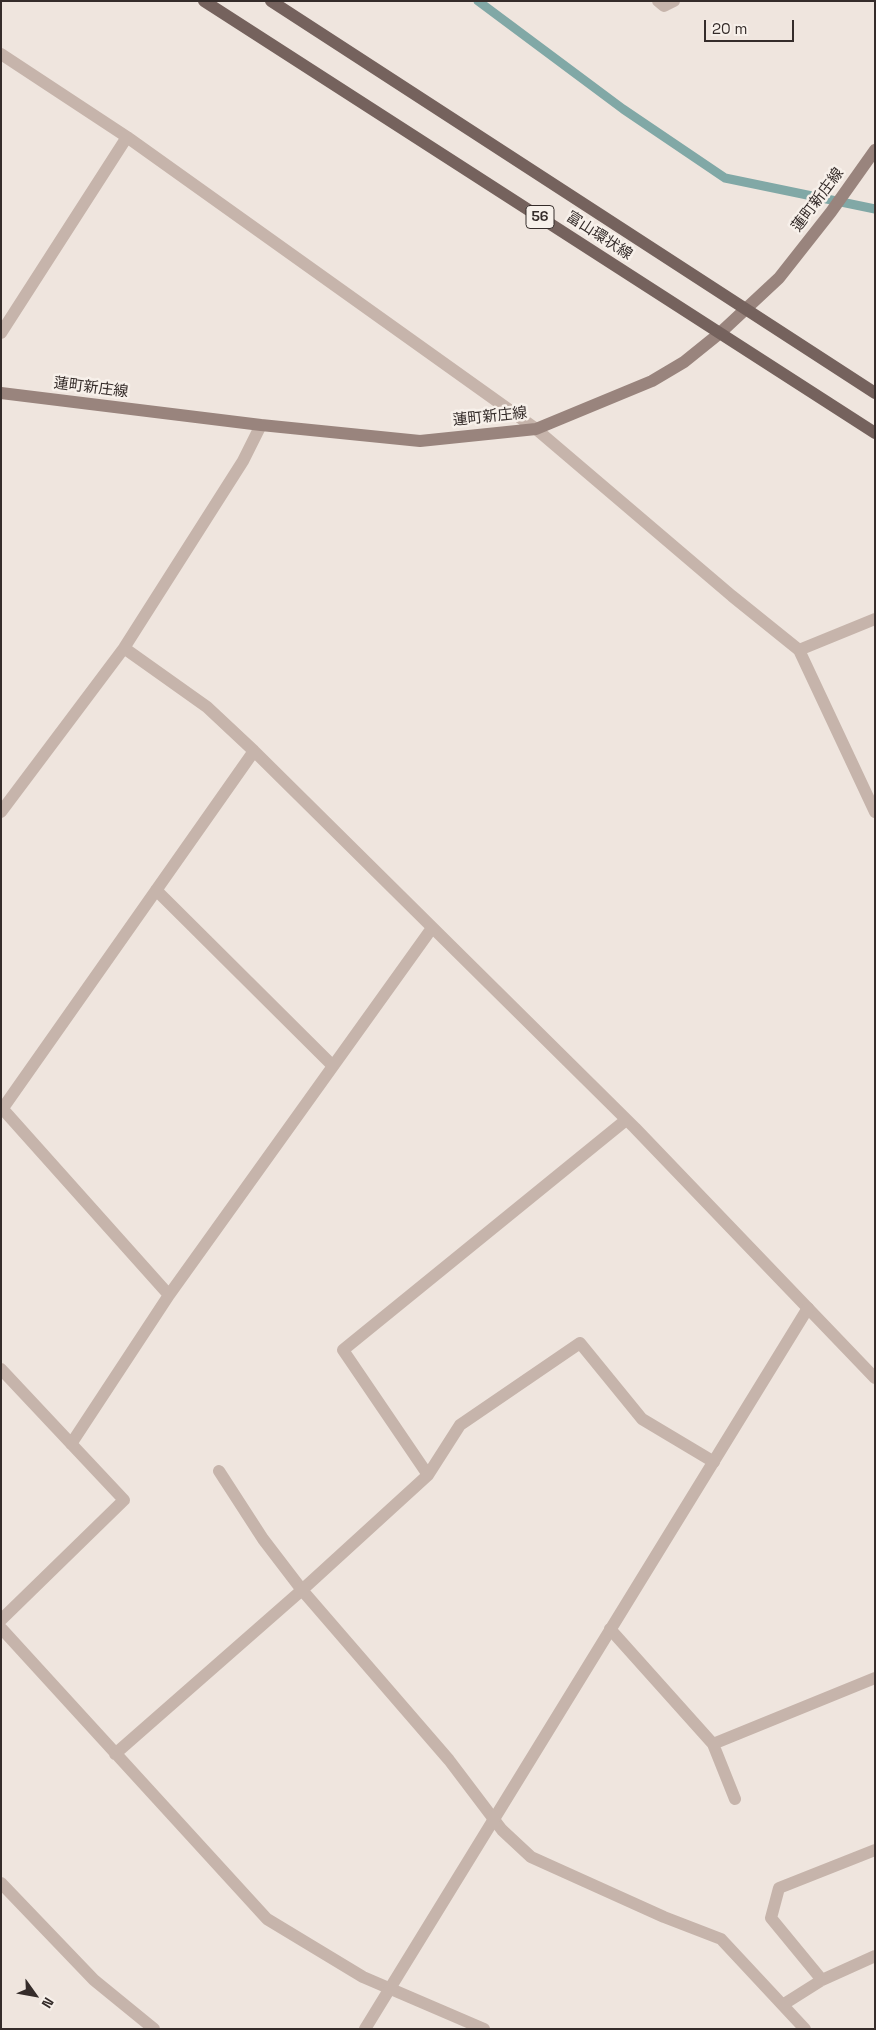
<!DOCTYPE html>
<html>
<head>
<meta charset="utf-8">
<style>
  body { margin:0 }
  #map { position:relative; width:876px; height:2030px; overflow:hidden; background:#efe5de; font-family:"Space Grotesk",sans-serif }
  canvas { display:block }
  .frame { position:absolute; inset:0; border:2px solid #352c2a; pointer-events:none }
  .north { position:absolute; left:10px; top:1970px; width:50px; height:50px; -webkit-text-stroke:4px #f7f0ea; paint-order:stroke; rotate:122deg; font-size:14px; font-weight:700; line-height:20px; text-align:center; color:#352c2a }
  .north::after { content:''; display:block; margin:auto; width:18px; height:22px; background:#352c2a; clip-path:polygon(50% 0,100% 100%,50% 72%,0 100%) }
  .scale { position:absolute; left:704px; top:20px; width:90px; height:22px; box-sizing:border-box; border:2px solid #352c2a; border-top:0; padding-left:6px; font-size:15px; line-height:18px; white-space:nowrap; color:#352c2a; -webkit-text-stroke:4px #f7f0ea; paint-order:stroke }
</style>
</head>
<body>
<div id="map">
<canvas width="876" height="2030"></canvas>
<div class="frame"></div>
<div class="north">N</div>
<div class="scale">20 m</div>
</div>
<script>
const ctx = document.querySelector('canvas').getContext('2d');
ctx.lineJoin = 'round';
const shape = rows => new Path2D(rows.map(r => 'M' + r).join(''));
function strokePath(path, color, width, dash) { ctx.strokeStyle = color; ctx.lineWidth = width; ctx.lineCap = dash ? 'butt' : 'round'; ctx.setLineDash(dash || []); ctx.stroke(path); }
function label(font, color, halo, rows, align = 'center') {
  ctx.font = font + ' "Space Grotesk","Noto Sans JP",sans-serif'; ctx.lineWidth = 5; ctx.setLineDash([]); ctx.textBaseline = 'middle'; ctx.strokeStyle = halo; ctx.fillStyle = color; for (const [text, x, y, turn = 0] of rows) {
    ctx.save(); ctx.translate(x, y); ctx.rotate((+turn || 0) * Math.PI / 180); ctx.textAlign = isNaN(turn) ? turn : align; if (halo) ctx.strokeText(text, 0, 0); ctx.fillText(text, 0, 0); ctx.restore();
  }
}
strokePath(shape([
  [478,1,623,109,725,178,875,209]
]), '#81a8a6', 9);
strokePath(shape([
  [658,1,664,6,674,1],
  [1,54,127,137,536,429,732,596,799,650,875,812],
  [1,333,127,137],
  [124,648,207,707,254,751,635,1128,875,1378],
  [799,650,875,619],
  [1,812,124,648,243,461,261,425],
  [156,890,333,1066],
  [1,1107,169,1295],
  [3,1108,254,751],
  [1,1369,124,1500,1,1620],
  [71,1444,169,1295,432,928],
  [219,1471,263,1539,302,1590,428,1475,460,1425,580,1343,642,1419,714,1462],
  [428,1475,343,1350,626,1120],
  [1,1628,267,1919,363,1977,484,2029],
  [610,1629,713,1744,735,1799],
  [713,1744,875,1678],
  [115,1754,302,1590,449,1760,502,1830,531,1857,664,1917,721,1939,805,2029],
  [1,1883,94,1980,154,2029],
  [822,1980,771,1918,779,1888,875,1850],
  [784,2004,822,1980,875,1956]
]), '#c6b4ab', 12);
strokePath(shape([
  [365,2029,808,1308]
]), '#c6b4ab', 12);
strokePath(shape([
  [1,393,261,425,420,441,536,429,652,381,684,362,720,333,779,278,831,212,875,150]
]), '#99847d', 12);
strokePath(shape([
  [204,1,875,433],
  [271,1,875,393]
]), '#75625d', 12);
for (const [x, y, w] of [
  [540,217,28]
]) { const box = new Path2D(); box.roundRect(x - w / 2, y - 11.5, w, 23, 4); ctx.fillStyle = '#f7f0ea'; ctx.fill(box); strokePath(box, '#352c2a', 1); }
label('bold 14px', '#352c2a', null, [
  ["56",540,217]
]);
label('15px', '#352c2a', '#f7f0ea', [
  ["蓮町新庄線",818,200,-53],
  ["富山環状線",599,236,33],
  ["蓮町新庄線",91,388,7],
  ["蓮町新庄線",490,417,-6]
]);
</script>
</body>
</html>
